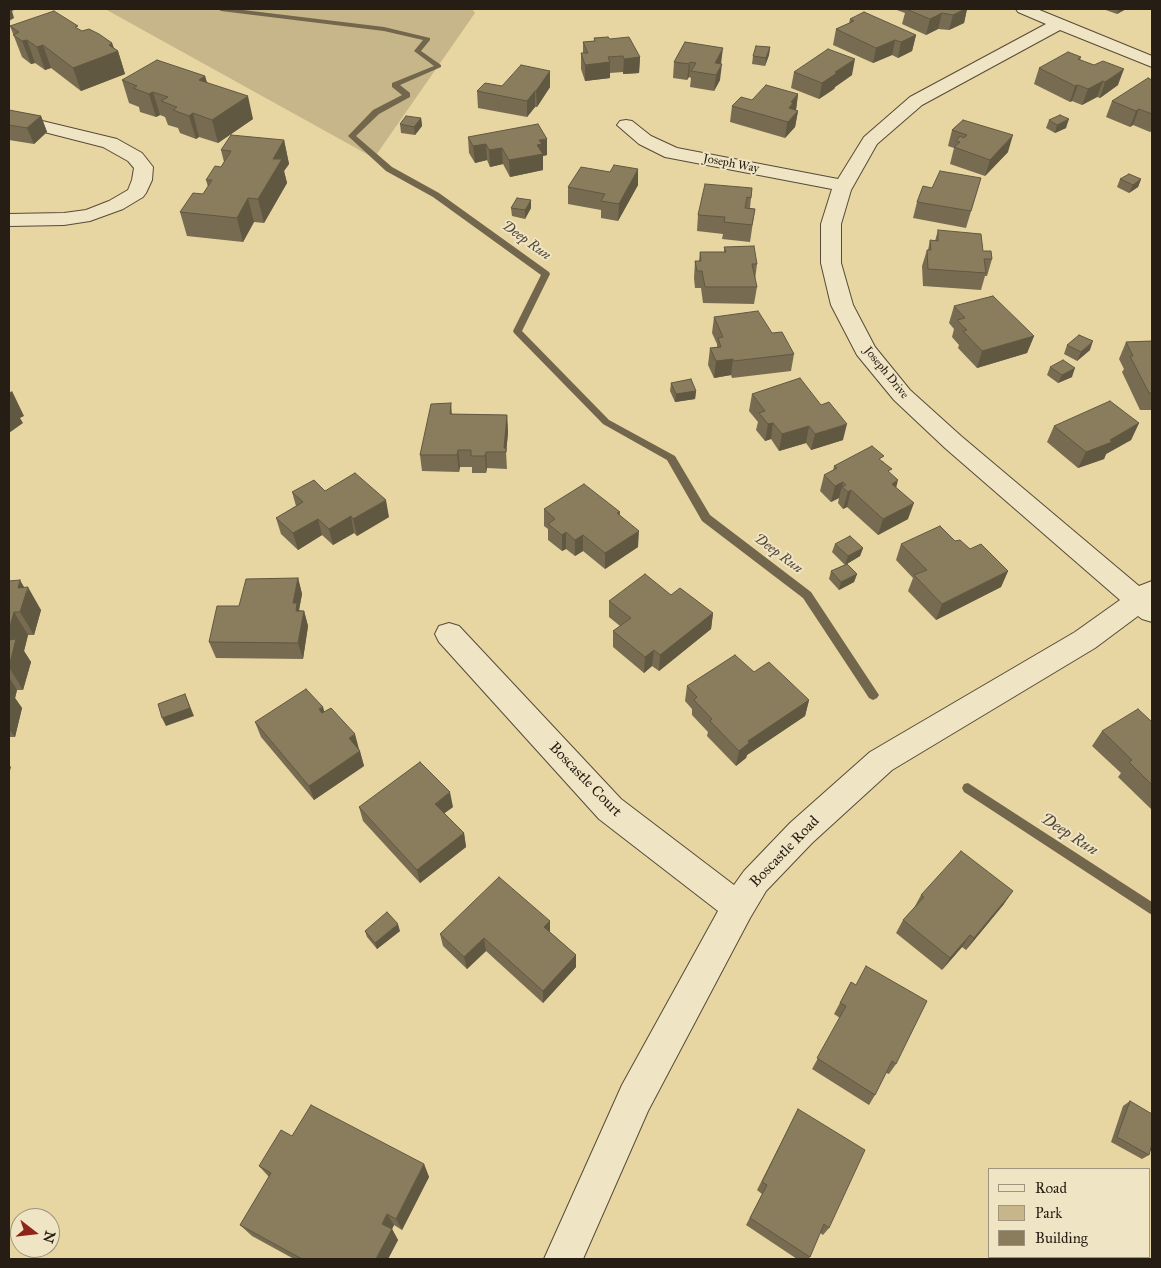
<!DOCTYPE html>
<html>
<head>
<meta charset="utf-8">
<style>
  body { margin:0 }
  #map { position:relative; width:1161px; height:1268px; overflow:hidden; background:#e7d5a2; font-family:"IM FELL Great Primer",serif }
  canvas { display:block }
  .frame { position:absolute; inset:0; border:10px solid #261d15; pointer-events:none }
  .legend { position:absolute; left:988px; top:1168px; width:162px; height:90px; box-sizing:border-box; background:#efe4c3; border:1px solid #9f947d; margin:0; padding:6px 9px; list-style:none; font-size:15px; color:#261d15 }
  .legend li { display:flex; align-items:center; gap:10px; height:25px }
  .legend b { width:25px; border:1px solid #9f947d }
  .north { position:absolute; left:10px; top:1208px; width:50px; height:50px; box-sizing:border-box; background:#efe4c3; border:1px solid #9f947d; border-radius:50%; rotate:106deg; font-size:14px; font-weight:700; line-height:20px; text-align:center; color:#261d15 }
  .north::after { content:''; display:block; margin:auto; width:18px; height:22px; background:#8f2418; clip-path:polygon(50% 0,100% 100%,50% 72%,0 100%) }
</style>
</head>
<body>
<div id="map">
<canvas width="1161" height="1268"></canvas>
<div class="frame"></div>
<ul class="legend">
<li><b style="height:6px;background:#efe4c3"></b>Road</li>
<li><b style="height:14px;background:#c6b68a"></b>Park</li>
<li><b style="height:14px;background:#8a7d5e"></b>Building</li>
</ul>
<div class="north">N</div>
</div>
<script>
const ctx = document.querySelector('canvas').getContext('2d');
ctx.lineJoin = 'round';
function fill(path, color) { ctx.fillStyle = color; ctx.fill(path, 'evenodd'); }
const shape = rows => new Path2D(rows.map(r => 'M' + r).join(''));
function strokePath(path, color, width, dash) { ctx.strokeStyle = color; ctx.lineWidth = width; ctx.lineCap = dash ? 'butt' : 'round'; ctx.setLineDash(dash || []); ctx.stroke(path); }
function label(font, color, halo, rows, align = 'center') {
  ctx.font = font + ' "IM FELL Great Primer",serif'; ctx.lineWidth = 4; ctx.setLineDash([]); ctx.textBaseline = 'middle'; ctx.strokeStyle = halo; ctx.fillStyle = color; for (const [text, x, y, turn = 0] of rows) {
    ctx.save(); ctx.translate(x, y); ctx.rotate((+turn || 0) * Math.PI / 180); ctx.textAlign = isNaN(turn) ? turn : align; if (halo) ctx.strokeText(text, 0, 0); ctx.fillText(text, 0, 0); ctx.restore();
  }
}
fill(shape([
  [105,9,472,9,475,13,374,158]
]), '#c6b68a');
fill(shape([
  [218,9,235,9,384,27,430,38,430,40,421,51,441,65,441,67,400,85,410,93,410,97,379,114,356,136,392,167,439,193,549,272,550,274,522,331,609,420,675,456,710,515,811,592,877,692,879,695,877,698,873,700,869,698,803,598,702,521,667,460,603,424,514,333,513,331,541,275,433,197,386,171,348,136,373,110,402,95,392,87,392,83,434,66,414,51,423,40,384,31,221,11,218,9],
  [968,783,1152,902,1152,915,964,792,962,788,964,784,968,783]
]), '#72664d');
const street = shape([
  [1016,9,1037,9,1152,56,1152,67,1060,30,922,105,877,144,851,190,841,224,841,263,853,305,875,347,910,390,961,436,1139,586,1152,581,1152,622,1142,619,1138,616,1095,648,892,770,812,843,766,891,750,918,648,1111,583,1259,544,1259,622,1085,718,911,599,819,439,642,435,634,439,626,449,623,459,626,621,799,734,885,744,871,790,823,870,752,1075,632,1120,600,945,448,894,400,857,355,831,305,821,263,821,224,832,189,665,157,639,144,617,125,620,121,626,120,632,121,651,136,677,148,838,179,864,137,910,97,1046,24,1018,12,1016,9],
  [9,113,117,139,142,153,153,167,152,180,146,193,143,197,123,209,90,221,64,225,9,226,9,214,64,213,86,210,109,201,128,190,132,180,134,168,128,161,103,147,9,123,9,113]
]);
strokePath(street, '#564b38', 2);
fill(street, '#efe4c3');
fill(shape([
  [894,9,967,9,964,23,949,30,938,29,926,35,902,24,905,13],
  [1103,9,1126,9,1117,14],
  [850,19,916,35,912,51,898,58,892,55,873,63,833,45,836,29,849,23],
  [10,26,79,30,82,31,112,43,114,48,118,51,125,74,81,91,51,68,45,70,35,63,31,64,22,57],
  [594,38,610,39,640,57,639,73,623,74,623,72,610,73,610,78,585,81,581,69,581,53,583,53,583,42,594,41],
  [685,42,720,80,714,91,690,87,691,78,689,77,687,80,673,78,674,62],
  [770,47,769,55,765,66,752,64,753,56],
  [1081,57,1080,60,1118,85,1100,98,1097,97,1082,105,1072,101,1070,102,1034,84,1039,68],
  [550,71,550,87,537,107,535,107,527,117,478,108,477,91,502,86],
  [794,72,852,75,835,87,834,89,819,99,791,88],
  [205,76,207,82,253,119,218,143,199,137,196,139,180,133,178,128,168,125,165,117,160,115,156,117,140,112,139,107,129,103,122,80],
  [1152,80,1152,131,1150,132,1133,125,1130,127,1106,117,1112,101],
  [798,94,796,110,798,111,795,127,785,138,730,122,732,106,752,100],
  [9,110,41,116,47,132,34,144,9,140],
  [421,118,422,126,415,135,401,133,400,124],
  [963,120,1008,152,985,176,950,164,954,148,948,146,952,130],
  [1049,120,1066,128,1055,133,1046,128],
  [468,137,547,155,543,156,543,170,510,177,503,164,490,167,487,160,475,163,469,153],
  [284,140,289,164,284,171,287,183,264,223,254,222,243,242,187,236,180,212,203,194,208,187,206,180,221,167,224,162,221,150],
  [981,178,966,228,913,218,917,202,932,188],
  [1120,179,1141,179,1138,187,1129,193,1117,187],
  [638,185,618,221,601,218,601,210,568,204,568,187],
  [752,188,750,208,755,209,750,242,722,239,723,234,697,231,698,215],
  [511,208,531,208,525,219,512,216],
  [938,230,983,251,992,259,987,276,985,276,981,290,923,286,922,266,927,250,928,250,930,240,935,241],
  [724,247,757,264,755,280,757,287,754,304,703,303,701,288,695,288,694,278,695,261,699,261,700,252,724,252],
  [954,306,1034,336,1027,353,977,368,958,348,959,345,952,337,954,329,949,323],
  [714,317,772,333,794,354,791,371,732,378,731,375,714,378,708,365,710,348,717,347,717,344,712,333],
  [1152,341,1152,410,1140,410,1122,372,1124,369,1119,359,1126,342],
  [1067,345,1090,350,1077,361,1064,354],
  [1050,367,1072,377,1058,383,1047,375],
  [671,383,696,391,695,399,675,402,670,391],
  [752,394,843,440,811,450,806,443,779,451,771,439,765,441,756,430,758,422,749,411],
  [451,403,452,414,507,415,508,432,506,454,507,469,487,468,486,473,472,473,472,467,460,467,459,472,422,471,420,455],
  [1139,423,1131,440,1106,454,1104,459,1078,468,1047,442,1054,426],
  [883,461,890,474,908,519,878,535,847,507,843,509,838,503,839,498,831,502,820,491,824,475,833,471,834,466],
  [325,491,389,517,357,536,354,533,333,545,322,535,298,550,281,534,276,518,296,506,292,492],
  [544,509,620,512,620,516,638,547,605,569,583,551,575,556,566,549,562,551,548,540,548,529,544,526],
  [955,541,1008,571,1001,587,936,620,908,591,913,578,896,560,901,544],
  [835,544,863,548,860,556,847,564,857,574,854,582,839,590,829,579,831,571,845,565,832,552],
  [298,578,302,594,299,610,304,611,308,626,303,659,216,658,209,642,239,606],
  [9,581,24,587,41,610,34,635,28,635,24,651,31,662,23,690,17,690,15,698,22,708,15,737,9,737],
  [671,595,713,613,711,629,659,671,652,666,644,673,613,647,613,631,620,626,609,617,609,601],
  [754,672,809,700,805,716,747,755,746,758,736,766,707,736,708,732,692,715,692,709,685,701,687,686],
  [323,707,324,712,359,749,364,766,314,800,261,737,255,722],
  [1152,722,1152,810,1118,777,1121,773,1092,746,1102,731],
  [359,807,453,807,444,813,464,833,466,847,420,883,363,821],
  [921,895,1004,904,966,950,962,947,942,970,896,933,903,920,914,908],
  [365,931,400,931,377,949,367,937],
  [550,932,576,955,576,967,543,1003,486,951,467,969,443,946,440,934],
  [851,982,896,1064,889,1074,886,1073,875,1095,869,1105,812,1069,840,1018,834,1014],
  [1130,1101,1149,1155,1142,1159,1111,1142,1123,1106],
  [798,1109,829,1228,823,1235,820,1233,810,1257,808,1259,797,1259,746,1225,762,1194,757,1190],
  [292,1136,424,1164,429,1177,402,1230,394,1225,392,1229,398,1240,388,1259,294,1259,252,1236,240,1225,269,1177,259,1166]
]), '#776c51');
fill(shape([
  [9,9,16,9,12,11,14,18,9,21],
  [965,9,967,9,964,23,949,30,953,15],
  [1119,9,1126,9,1117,14],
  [942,13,938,29,926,35,930,19],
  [916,35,912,51,898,58,901,42],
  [27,40,35,63,31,64,22,41],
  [895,40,892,55,873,63,876,48],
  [112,43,115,52,118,51,125,74,81,91,73,68,109,45],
  [43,45,51,68,45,70,37,47],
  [770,47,769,55,765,66,766,58],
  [723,48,721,64,715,63],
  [640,57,639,73,623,74,624,59],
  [855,59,852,75,835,87,834,89,819,99,822,83,835,72],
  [610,62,610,78,585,81,585,65],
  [690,62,689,77,687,80,689,64],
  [722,64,720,80,714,91,716,75],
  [1124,69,1118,85,1100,98,1105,82],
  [550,71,550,87,537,107,536,91],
  [205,76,211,99,199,80],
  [1103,81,1097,97,1082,105,1088,89],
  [1078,85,1072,101,1070,102,1075,86],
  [535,91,535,107,527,117,527,101],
  [153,92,160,115,156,117,149,94],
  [798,94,796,110,798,111,795,127,785,138,789,108,791,102],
  [248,96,253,119,218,143,212,120],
  [1139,109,1133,125,1130,127,1136,111],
  [193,113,199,137,196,139,189,116],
  [41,116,47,132,34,144,27,128],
  [421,118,422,126,415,135,414,127],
  [1069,119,1066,128,1055,133,1057,125],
  [1013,135,1008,152,985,176,990,160],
  [547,139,547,155,543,156,543,170,510,177,509,160,537,145,539,140],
  [284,140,289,164,284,171,287,183,264,223,258,199,273,159],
  [486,144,487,160,475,163,473,146],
  [502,148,503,164,490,167,489,150],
  [638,169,638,185,618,221,619,204],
  [1141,179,1138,187,1129,193,1133,185],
  [248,198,254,222,243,242,237,218],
  [531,200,531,208,525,219,525,210],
  [1034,336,1027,353,977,368,982,351],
  [1093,341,1090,350,1077,361,1081,352],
  [733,359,731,375,714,378,716,361],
  [1075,368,1072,377,1058,383,1062,375],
  [12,391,24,416,20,418,23,423,9,433,9,393],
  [696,391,695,399,675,402,676,394],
  [507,415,508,432,506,454,507,469,506,452,504,448],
  [773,423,771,439,765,441,768,424],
  [1139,423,1131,440,1106,454,1104,459,1078,468,1086,452,1110,440],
  [847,424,843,440,811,450,815,434],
  [809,426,806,443,779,451,782,434],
  [458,450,460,467,459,472,457,455],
  [486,452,487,468,486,473,485,456],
  [898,480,894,497,892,484],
  [843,482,839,498,831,502,835,486],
  [851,490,847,507,843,509,848,492],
  [386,500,389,517,357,536,353,519],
  [914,503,908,519,878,535,883,519],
  [351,516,354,533,333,545,329,529],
  [318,519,322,535,298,550,293,533],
  [639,531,638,547,605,569,605,553],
  [566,532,566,549,562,551,562,535],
  [583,535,583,551,575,556,575,540],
  [863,548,860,556,845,565,848,556],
  [1008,571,1001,587,936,620,942,604],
  [857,574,854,582,839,590,841,582],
  [298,578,302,594,299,610,302,619,304,611,308,626,303,659,298,643,293,603],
  [20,580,27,592,28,587,41,610,34,635,20,612,18,588],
  [14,612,28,635,24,651,31,662,23,690,9,667,9,630],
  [713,613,711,629,659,671,660,655],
  [654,650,652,666,644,673,645,657],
  [9,677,17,690,15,698,22,708,15,737,9,729],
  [185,694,194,716,166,726,162,718],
  [809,700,805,716,747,755,746,758,736,766,739,751,748,741],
  [323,707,327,722,319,709],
  [355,734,359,749,353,753,349,738],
  [360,751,364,766,314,800,309,786],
  [9,765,11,767,9,774],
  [450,792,453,807,438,818,435,804],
  [464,833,466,847,420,883,417,870],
  [1013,891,1004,904,966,950,974,938],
  [550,921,550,934,544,927],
  [398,924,400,931,377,949,375,943],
  [970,935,962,947,942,970,950,958],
  [484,938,486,951,467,969,464,957],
  [576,955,576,967,543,1003,543,991],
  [424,1164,429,1177,402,1230,396,1219],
  [387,1214,394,1225,392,1229,398,1240,388,1259,376,1259,382,1224]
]), '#615842');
const building = shape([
  [906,9,965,9,953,15,942,13,930,19,906,9],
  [54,11,78,26,75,27,82,31,89,29,99,34,112,43,109,45,118,51,73,68,43,45,37,47,27,40,22,41,13,35,19,32,10,26,54,11],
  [864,12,916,35,901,42,895,40,876,48,836,29,854,21,850,19,864,12],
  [608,37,610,39,629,37,640,57,624,59,623,56,608,57,610,62,585,65,581,53,588,53,583,42,595,41,594,38,608,37],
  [685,42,723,48,715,63,722,64,716,75,691,71,696,63,690,62,689,64,674,62,685,42],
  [756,46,770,47,766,58,753,56,756,46],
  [828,49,855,59,835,72,837,73,822,83,794,72,828,49],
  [1068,52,1081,57,1078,59,1094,65,1103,61,1124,69,1105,82,1103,81,1088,89,1078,85,1075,86,1039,68,1068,52],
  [157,60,205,76,199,80,248,96,212,120,193,113,189,116,173,110,177,107,161,101,168,97,153,92,149,94,133,88,137,86,122,80,157,60],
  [521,65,550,71,536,91,535,91,527,101,477,91,485,83,502,86,521,65],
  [1148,78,1152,80,1152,114,1139,109,1136,111,1112,101,1148,78],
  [766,85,798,94,791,102,793,103,789,108,798,111,788,122,732,106,741,97,752,100,766,85],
  [9,110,41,116,27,128,9,125,9,110],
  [1060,115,1069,119,1057,125,1049,120,1060,115],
  [406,116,421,118,414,127,400,124,406,116],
  [963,120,1013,135,990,160,954,147,960,142,956,141,960,136,964,138,967,135,952,130,963,120],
  [538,124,547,139,539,140,542,144,537,145,543,154,509,160,502,148,489,150,486,144,473,146,468,137,538,124],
  [231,135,284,140,273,159,282,159,258,199,248,198,237,218,180,212,193,193,203,194,212,180,206,180,215,166,221,167,231,151,221,150,231,135],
  [614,165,638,169,619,204,601,201,605,194,568,187,581,167,610,172,614,165],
  [940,171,981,178,971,211,917,202,923,186,932,188,940,171],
  [1129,174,1141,179,1133,185,1120,179,1129,174],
  [705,184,752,188,751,198,747,197,745,208,755,209,752,225,724,222,725,217,698,215,705,184],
  [517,198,531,200,525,210,511,208,517,198],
  [938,230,981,234,983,251,991,251,992,259,984,259,986,273,928,269,927,250,931,250,930,240,938,241,938,230],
  [754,246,757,264,752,264,757,287,705,287,702,271,697,271,695,261,701,261,700,252,726,252,724,247,754,246],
  [993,296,1034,336,982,351,963,331,967,330,957,320,965,318,954,306,993,296],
  [758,311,772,333,782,332,794,354,734,361,733,359,716,361,710,348,721,347,718,338,723,337,714,317,758,311],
  [1079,335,1093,341,1081,352,1067,345,1079,335],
  [1152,341,1152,393,1149,393,1130,356,1133,356,1126,342,1152,341],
  [1063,360,1075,368,1062,375,1050,367,1063,360],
  [800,378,821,405,829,402,847,424,815,434,809,426,782,434,773,423,768,424,759,413,765,411,752,394,800,378],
  [691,379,696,391,676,394,671,383,691,379],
  [1110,401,1139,423,1110,440,1112,442,1086,452,1054,426,1110,401],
  [451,403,450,414,507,415,504,448,506,448,506,452,486,452,485,456,471,456,471,450,458,450,457,455,420,455,431,404,451,403],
  [872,446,884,456,879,459,892,469,888,471,898,480,892,484,914,503,883,519,851,490,848,492,842,487,846,485,843,482,835,486,824,475,837,468,834,466,872,446],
  [355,473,386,500,353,519,351,516,329,529,318,519,293,533,276,518,303,502,292,492,314,480,325,491,355,473],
  [584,484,620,512,617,513,639,531,605,553,583,535,575,540,566,532,562,535,548,524,555,519,544,509,584,484],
  [940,526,955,541,960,540,970,549,981,544,1008,571,942,604,914,575,927,570,901,544,940,526],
  [850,536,863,548,848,556,835,544,850,536],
  [847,564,857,574,841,582,831,571,847,564],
  [645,574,671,595,680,588,713,613,660,655,654,650,645,657,613,631,631,618,609,601,645,574],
  [298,578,293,603,297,603,296,611,304,611,298,643,209,642,217,606,239,606,246,579,298,578],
  [20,580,18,588,28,587,20,612,14,612,9,630,9,581,20,580],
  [16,639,9,667,9,640,16,639],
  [735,655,754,672,769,662,809,700,748,741,749,743,739,751,710,721,712,719,694,700,697,697,687,686,735,655],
  [306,689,323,707,319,709,322,713,331,708,355,734,349,738,360,751,309,786,255,722,306,689],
  [185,694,190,708,162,718,158,704,185,694],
  [1138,709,1152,722,1152,785,1129,762,1132,760,1102,731,1138,709],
  [420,762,450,792,435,804,464,833,417,870,359,807,420,762],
  [961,851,1013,891,974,938,970,935,950,958,903,920,924,897,921,895,961,851],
  [499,877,550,921,544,927,576,955,543,991,484,938,464,957,440,934,499,877],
  [387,912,398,924,375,943,365,931,387,912],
  [866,966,927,1001,896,1064,892,1061,875,1095,817,1058,846,1006,840,1003,851,982,856,985,866,966],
  [1130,1101,1152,1114,1152,1144,1149,1155,1117,1137,1130,1101],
  [311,1105,424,1164,396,1219,387,1214,382,1224,392,1229,376,1259,302,1259,240,1225,271,1173,259,1166,281,1130,292,1136,311,1105],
  [798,1109,865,1150,829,1228,824,1224,810,1257,750,1218,767,1185,762,1182,798,1109]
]);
fill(building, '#8a7d5e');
strokePath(building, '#615842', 1);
label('12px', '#261d15', '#efe4c3', [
  ["Joseph Way",731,164,11],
  ["Joseph Drive",886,373,51]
]);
label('italic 14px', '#524736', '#efe4c3', [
  ["Deep Run",526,241,36],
  ["Deep Run",778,554,37]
]);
label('15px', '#261d15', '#efe4c3', [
  ["Boscastle Court",585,780,46],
  ["Boscastle Road",785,852,-46]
]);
label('italic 16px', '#524736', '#efe4c3', [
  ["Deep Run",1069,835,33]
]);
</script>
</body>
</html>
